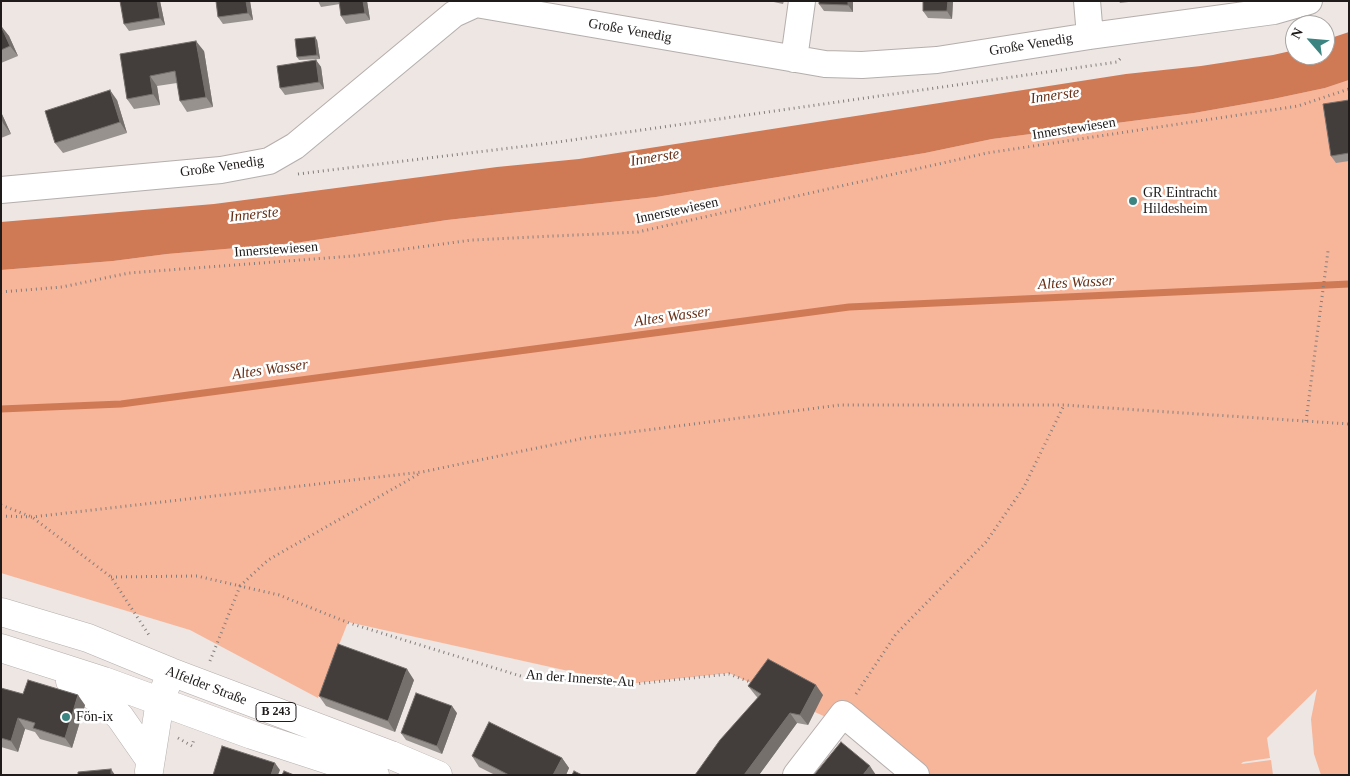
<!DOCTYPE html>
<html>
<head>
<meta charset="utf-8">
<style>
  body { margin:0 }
  #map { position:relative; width:1350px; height:776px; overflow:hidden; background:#ede6e3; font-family:Georgia,serif }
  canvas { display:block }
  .frame { position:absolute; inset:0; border:2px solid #1e1b1a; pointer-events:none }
  .north { position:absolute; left:1285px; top:15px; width:50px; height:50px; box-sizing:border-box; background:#fff; border:1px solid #a5a4a3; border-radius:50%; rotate:297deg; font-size:14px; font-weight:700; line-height:20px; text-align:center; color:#1e1b1a }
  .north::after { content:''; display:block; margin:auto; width:18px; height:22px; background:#3b8482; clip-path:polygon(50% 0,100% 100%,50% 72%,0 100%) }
</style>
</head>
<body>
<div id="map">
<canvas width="1350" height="776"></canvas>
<div class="frame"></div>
<div class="north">N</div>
</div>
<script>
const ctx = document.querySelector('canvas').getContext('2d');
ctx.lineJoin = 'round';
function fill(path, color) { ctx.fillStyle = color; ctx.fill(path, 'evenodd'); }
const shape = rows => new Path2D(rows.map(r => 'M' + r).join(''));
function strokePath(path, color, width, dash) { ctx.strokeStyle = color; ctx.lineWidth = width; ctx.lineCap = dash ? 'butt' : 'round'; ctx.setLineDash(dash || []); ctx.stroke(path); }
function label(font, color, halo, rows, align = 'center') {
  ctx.font = font + ' Georgia,serif'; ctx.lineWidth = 5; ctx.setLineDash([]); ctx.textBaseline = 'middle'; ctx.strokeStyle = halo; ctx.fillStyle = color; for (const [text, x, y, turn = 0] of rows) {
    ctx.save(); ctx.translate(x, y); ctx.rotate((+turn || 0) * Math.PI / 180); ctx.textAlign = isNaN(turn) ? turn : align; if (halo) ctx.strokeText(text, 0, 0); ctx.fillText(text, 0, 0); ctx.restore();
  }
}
fill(shape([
  [1349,80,1349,775,1321,775,1314,754,1311,719,1317,689,1267,738,1270,758,1243,762,1241,764,1271,760,1273,775,919,775,828,718,729,673,627,684,348,622,318,698,190,630,1,573,1,270,113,261,167,254,295,243,447,220,656,197,925,153,992,139,1194,113,1273,99,1325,88]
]), '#f7b59a');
fill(shape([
  [1349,32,1349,80,1325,88,1273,99,1194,113,992,139,925,153,656,197,447,220,295,243,167,254,113,261,1,270,1,222,214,204,497,167,579,159,1126,74,1201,66,1273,55,1295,50,1295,55,1325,55,1325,40]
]), '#cf7955');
strokePath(shape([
  [1,409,121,404,849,307,1349,284]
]), '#cf7955', 7);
const minor = shape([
  [1087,1,1090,36],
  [794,59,802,1],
  [1,190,221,170,269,161,295,146,454,14,476,4,802,60,825,64,862,65,937,60,1090,36,1274,11,1309,1],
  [796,775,843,714,916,775]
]);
const major = shape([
  [1,612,88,638,171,672,391,755,438,775],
  [1,648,104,681,252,735,375,775],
  [70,681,109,706,120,717,150,760],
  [149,771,160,701,167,683]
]);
strokePath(minor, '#b5aeac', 28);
strokePath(major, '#b5aeac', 29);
strokePath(shape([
  [298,174,551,143,1117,62,1122,57],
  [1,292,62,287,129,273,353,256,472,240,638,232,987,153,1298,106,1349,89],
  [1306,421,1328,251],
  [1,505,32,517,111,577,149,635],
  [1,516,32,517,422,472,585,438,840,405,1064,405,1349,424],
  [111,577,197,576,240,586,268,560,419,474],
  [210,661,240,586,279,595,349,623,527,678,626,685,729,674,753,683],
  [856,694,896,634,986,542,1024,487,1064,405],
  [178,738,192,746,194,739]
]), '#837e7c', 3, [1, 4]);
strokePath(minor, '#fff', 26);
strokePath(major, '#fff', 28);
fill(shape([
  [120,1,160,1,165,25,129,31,124,24],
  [216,1,250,1,253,20,223,24,218,17],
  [318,1,367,1,370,20,346,24,341,16,340,4,321,7],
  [769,1,784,1,783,4],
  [853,1,853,12,824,11,819,4],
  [953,1,952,19,928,18,923,11],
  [1119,1,1137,1,1120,3],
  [1,26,9,36,18,56,1,63],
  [317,40,320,59,299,60,297,57],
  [204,51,213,107,187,112,180,101,177,83,157,86,160,105,134,109,127,99,120,54],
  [316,60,321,67,324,89,285,95,280,88],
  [117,100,127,133,63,153,55,143],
  [1349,100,1349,161,1336,163,1331,156],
  [1,112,11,134,1,138],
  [414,680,395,732,326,706,319,696],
  [748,686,823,695,808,725,797,723,759,775,695,775,758,698,756,696],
  [1,688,23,694,85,705,72,748,40,739,35,732,25,729,18,752,1,747],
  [457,713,442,754,406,740,401,733],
  [472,756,562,758,569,768,566,775,495,775,479,767]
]), '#98928f');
fill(shape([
  [157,1,160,1,165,25,160,18],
  [246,1,250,1,253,20,248,13],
  [363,1,367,1,370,20,365,13],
  [848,1,853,1,853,12,848,5],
  [948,1,953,1,952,19,947,11],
  [1,26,9,36,18,56,10,46],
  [315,37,317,40,320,59,317,55],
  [196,41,204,51,213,107,206,97],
  [316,60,321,67,324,89,319,82],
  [150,76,157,86,160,105,153,94],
  [110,90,117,100,127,133,120,122],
  [1,112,11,134,3,123,1,118],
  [407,669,414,680,395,732,388,721],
  [816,685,823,695,808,725,800,715],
  [78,695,85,705,72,748,65,738],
  [452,706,457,713,442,754,437,746],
  [790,713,797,723,759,775,744,775],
  [18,718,25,729,18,752,11,741],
  [562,758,569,768,566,775,553,775],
  [275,763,280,770,278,775,271,775],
  [870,766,876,775,863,775],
  [111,769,115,775,111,775]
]), '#76706d');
const building = shape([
  [120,1,157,1,160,18,124,24,120,1],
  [216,1,246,1,248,13,218,17,216,1],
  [339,1,363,1,365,13,341,16,339,1],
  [819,1,848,1,848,5,819,4,819,1],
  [923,1,948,1,947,11,923,11,923,1],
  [1,26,10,46,1,50,1,26],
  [315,37,317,55,297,57,295,39,315,37],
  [196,41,206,97,180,101,175,71,150,76,153,94,127,99,120,54,196,41],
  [316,60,319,82,280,88,277,66,316,60],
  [110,90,120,122,55,143,45,111,110,90],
  [1349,100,1349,153,1331,156,1323,104,1349,100],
  [338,644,407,669,388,721,319,696,338,644],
  [768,659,816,685,800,715,790,713,744,775,695,775,720,740,761,694,748,686,768,659],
  [28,680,78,695,65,738,33,728,35,723,18,718,11,741,1,738,1,688,23,694,28,680],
  [416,693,452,706,437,746,401,733,416,693],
  [489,722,562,758,553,775,509,775,472,756,489,722],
  [841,742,870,766,863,775,814,775,841,742],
  [222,746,275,763,271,775,213,775,222,746],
  [111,769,111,775,78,775,78,772,111,769],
  [284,771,294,775,282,775,284,771],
  [574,771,582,775,572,775,574,771]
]);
fill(building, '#433e3b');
strokePath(building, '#76706d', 1);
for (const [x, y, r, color] of [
  [1133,201,5,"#3b8482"],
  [66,717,5,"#3b8482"]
]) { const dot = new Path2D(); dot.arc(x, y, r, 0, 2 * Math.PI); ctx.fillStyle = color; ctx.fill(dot); strokePath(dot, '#fff', 2); }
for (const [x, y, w] of [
  [276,712,40]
]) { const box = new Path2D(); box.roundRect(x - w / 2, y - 9.5, w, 19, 4); ctx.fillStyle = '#fff'; ctx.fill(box); strokePath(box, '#1e1b1a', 1); }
label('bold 12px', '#1e1b1a', null, [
  ["B 243",276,712]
]);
label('14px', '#1e1b1a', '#fff', [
  ["Große Venedig",630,31,10],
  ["Große Venedig",1031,45,-9],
  ["Innerstewiesen",1074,129,-9],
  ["Große Venedig",222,167,-8],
  ["Innerstewiesen",677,211,-12],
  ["Innerstewiesen",276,250,-4],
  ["An der Innerste-Au",580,679,4],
  ["Alfelder Straße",206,686,21]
]);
label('14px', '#1e1b1a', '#fff', [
  ["GR Eintracht",1143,193],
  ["Hildesheim",1143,209],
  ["Fön-ix",76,717]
], 'left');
label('italic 15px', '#662e14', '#fff', [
  ["Innerste",1055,96,-8],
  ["Innerste",655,158,-9],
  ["Innerste",254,215,-6],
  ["Altes Wasser",1076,283,-3],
  ["Altes Wasser",672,317,-8],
  ["Altes Wasser",270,370,-8]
]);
</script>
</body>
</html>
